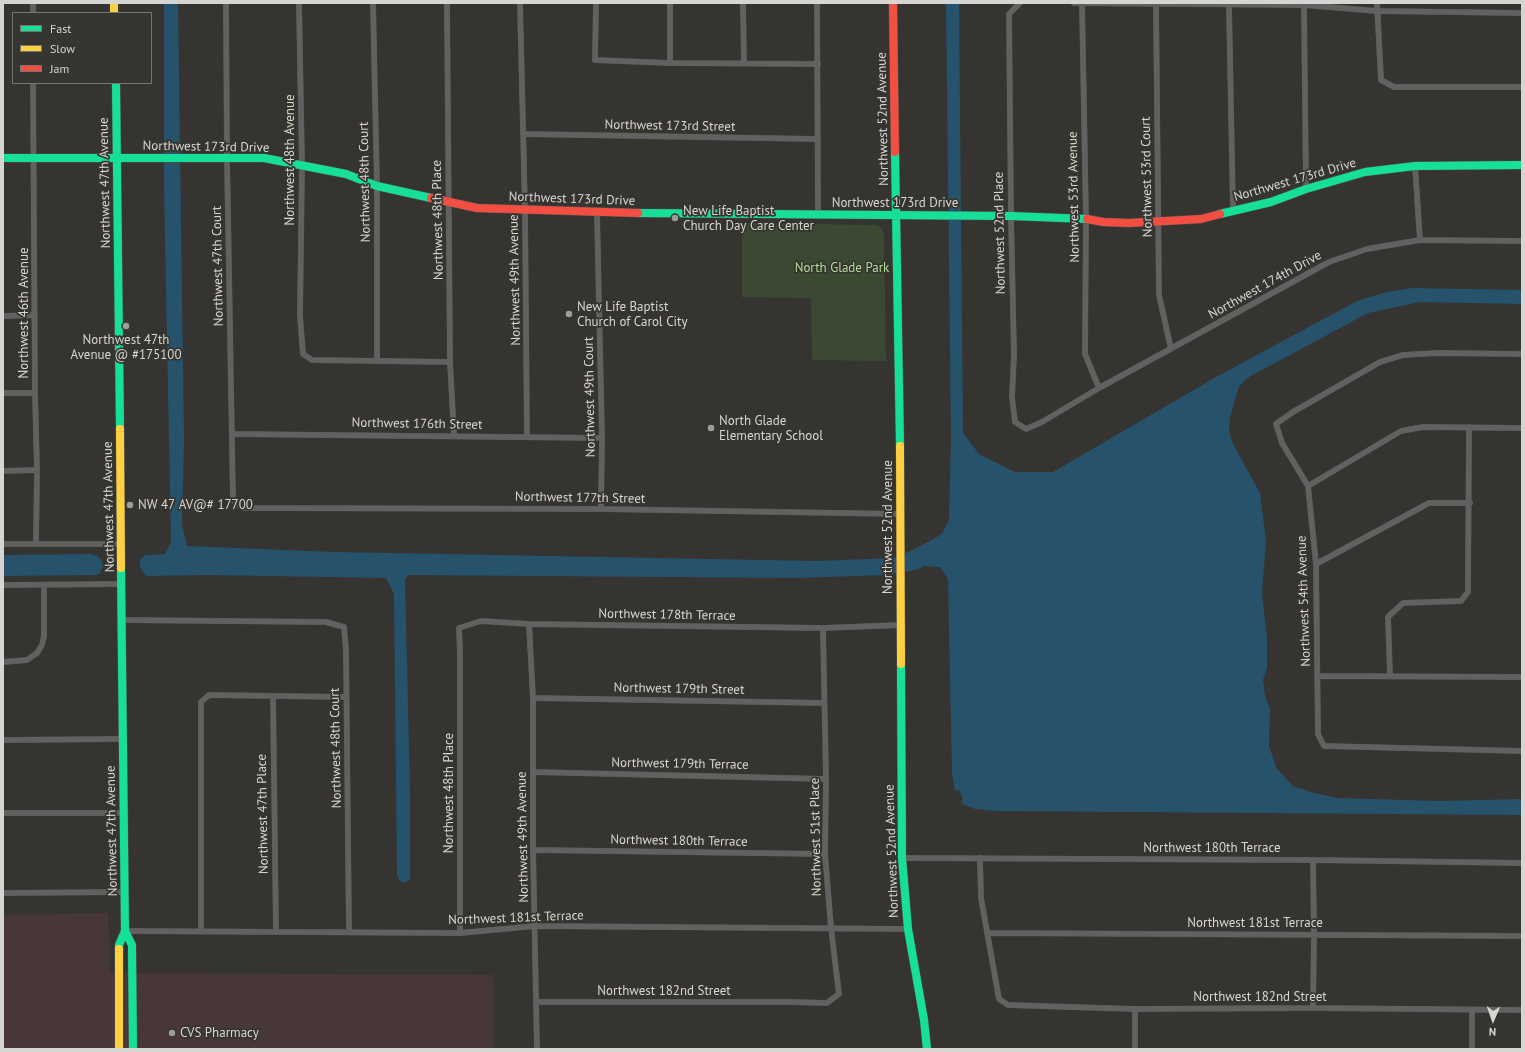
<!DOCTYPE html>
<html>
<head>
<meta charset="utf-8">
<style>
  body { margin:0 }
  #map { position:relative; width:1525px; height:1052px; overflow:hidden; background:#353431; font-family:"PT Sans",sans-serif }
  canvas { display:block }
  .frame { position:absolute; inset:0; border:4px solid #d6d5d1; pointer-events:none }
  .legend { position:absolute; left:12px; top:12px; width:140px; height:72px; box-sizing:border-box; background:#37352f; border:1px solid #777570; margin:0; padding:5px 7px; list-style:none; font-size:12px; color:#d6d5d1 }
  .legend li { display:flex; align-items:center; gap:8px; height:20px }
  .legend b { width:20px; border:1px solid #777570 }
  .north { position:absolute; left:1473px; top:1000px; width:40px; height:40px; -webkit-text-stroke:3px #37352f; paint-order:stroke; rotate:182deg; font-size:11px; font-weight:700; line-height:16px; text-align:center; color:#d6d5d1 }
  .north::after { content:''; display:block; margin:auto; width:14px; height:18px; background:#d6d5d1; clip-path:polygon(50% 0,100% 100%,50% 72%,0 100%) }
</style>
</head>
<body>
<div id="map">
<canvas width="1525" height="1052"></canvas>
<div class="frame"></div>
<ul class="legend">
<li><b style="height:5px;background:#16e098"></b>Fast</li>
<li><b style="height:5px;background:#ffcf43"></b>Slow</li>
<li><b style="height:5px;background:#f24e42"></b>Jam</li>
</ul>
<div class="north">N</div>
</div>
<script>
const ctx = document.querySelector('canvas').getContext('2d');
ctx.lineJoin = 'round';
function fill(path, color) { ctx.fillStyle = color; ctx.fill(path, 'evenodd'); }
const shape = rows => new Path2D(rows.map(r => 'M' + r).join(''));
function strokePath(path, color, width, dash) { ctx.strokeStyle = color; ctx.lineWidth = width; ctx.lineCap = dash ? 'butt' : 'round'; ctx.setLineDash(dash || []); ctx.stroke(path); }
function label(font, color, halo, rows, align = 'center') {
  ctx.font = font + ' "PT Sans",sans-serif'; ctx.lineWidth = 3.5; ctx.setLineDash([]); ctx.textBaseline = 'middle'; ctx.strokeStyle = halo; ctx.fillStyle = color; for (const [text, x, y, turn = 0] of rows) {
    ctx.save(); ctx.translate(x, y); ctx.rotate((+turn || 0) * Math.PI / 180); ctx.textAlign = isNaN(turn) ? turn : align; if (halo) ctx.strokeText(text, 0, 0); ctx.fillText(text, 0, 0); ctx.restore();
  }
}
fill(shape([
  [108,913,110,973,493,975,494,1049,3,1049,3,915]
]), '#483739');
fill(shape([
  [742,223,876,225,880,227,884,232,886,361,812,360,811,298,742,297]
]), '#3b4933');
fill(shape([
  [164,3,178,3,184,438,182,524,187,546,334,552,817,561,893,558,913,550,942,534,949,520,951,437,946,3,959,3,963,433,979,454,1015,472,1053,472,1216,377,1357,301,1387,292,1412,288,1522,290,1522,304,1420,302,1368,313,1249,377,1239,386,1230,418,1229,431,1233,444,1260,493,1266,541,1262,593,1267,638,1267,668,1263,680,1265,696,1270,709,1269,746,1277,769,1293,786,1311,792,1337,798,1440,801,1522,799,1522,815,996,811,975,809,963,804,961,801,963,799,959,790,955,791,952,773,948,579,940,567,924,566,916,570,885,575,797,578,409,575,405,580,410,790,410,880,404,883,400,881,397,875,394,594,386,578,210,575,146,576,140,567,140,560,145,555,165,554,171,542,164,187],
  [91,554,97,556,102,561,103,567,99,574,95,575,3,576,3,555]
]), '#26526b');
const street = shape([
  [33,3,33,13],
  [226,3,227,158,233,500,243,508,601,509,900,514],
  [299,3,302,165,300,316,303,354,312,360,450,362],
  [373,3,377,186,377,361],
  [447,3,450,362,454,436],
  [520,3,525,211,527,436],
  [596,3,595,60,670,63,818,64],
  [670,3,670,63],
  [743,3,744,63],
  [817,3,818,214],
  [1020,3,1009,14,1011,216,1014,355,1012,397,1015,422,1026,429,1042,422,1099,388,1329,262,1367,249,1420,240,1522,241],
  [1074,3,1304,5,1377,11,1522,13],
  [1082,3,1086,219,1085,354,1099,388],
  [1156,3,1159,295,1171,349],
  [1377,3,1381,80,1394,87,1522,87],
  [1229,5,1233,211],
  [1304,5,1306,189],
  [33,83,35,393,37,470,36,543],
  [523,134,817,139],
  [1415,166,1420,240],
  [597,213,602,438,601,509],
  [3,316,35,315],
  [1522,354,1438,353,1403,355,1380,362,1293,412,1276,424,1282,443,1308,486,1316,564,1318,734,1324,746,1522,751],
  [3,393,35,393],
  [232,434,602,438],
  [3,471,37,470],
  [1308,486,1401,431,1423,427,1522,428],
  [3,544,121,544],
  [1316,564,1429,503,1470,503],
  [3,585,122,584],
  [122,620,326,622,344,627,346,650,349,932],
  [529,624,533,698,533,850,537,1049],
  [3,662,27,660,37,653,42,645,44,636,44,585],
  [1390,675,1388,617,1403,603,1461,601,1468,592,1469,427],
  [1317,676,1522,677],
  [273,696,276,932],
  [533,698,824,703],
  [3,740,123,739],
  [533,772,826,779],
  [3,813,124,813],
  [533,850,825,854],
  [902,858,1313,860,1522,863],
  [980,858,981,898,999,999,1008,1005,1135,1009,1313,1008,1522,1010],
  [1313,860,1314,935,1313,1008],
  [3,893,125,892],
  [125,931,460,933,535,926,908,929],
  [201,931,201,702,209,695,346,697],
  [460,933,460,653,459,628,481,621,529,624,823,628,901,625],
  [987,933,1522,936],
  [537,1002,791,1002,827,1003,839,994,831,928,825,854,826,779,823,628],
  [1135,1009,1135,1049],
  [1472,1049,1472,1010]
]);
const fast = shape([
  [116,83,120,429],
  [895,152,900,446],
  [3,158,264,158,346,174,377,186,431,198],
  [638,213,1011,216,1087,219],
  [1220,214,1271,202,1306,189,1365,172,1415,166,1522,165],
  [901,664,902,858,908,929,924,1020,927,1049],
  [125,931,132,945,133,1049],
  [119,949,119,945,125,931,121,568]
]);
const slow = shape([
  [114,3,114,13],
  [120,429,121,568],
  [900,446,901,664],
  [119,949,119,1049]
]);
const jam = shape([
  [893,3,895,152],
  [431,198,477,208,638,213],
  [1087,219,1103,222,1129,223,1201,219,1220,214]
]);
strokePath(street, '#51514f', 6);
strokePath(fast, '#51514f', 9);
strokePath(slow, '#51514f', 9);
strokePath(jam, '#51514f', 9);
strokePath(street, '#626161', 5.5);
strokePath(fast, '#16e098', 8);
strokePath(slow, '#ffcf43', 8);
strokePath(jam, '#f24e42', 8);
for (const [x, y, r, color] of [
  [675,218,4,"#9e9d99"],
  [569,314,4,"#9e9d99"],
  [126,326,4,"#9e9d99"],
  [711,428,4,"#9e9d99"],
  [130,505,4,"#9e9d99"],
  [172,1033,4,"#9e9d99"]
]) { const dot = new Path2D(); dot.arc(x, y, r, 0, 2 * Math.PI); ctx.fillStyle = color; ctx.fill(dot); strokePath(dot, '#37352f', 1.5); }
label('13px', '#d6d5d1', '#37352f', [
  ["Northwest 52nd Avenue",883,119,-91],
  ["Northwest 173rd Street",670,126,1],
  ["Northwest 173rd Drive",206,147,1],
  ["Northwest 48th Avenue",290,160,-90],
  ["Northwest 53rd Court",1147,177,-91],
  ["Northwest 173rd Drive",1295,180,-16],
  ["Northwest 48th Court",365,182,-91],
  ["Northwest 47th Avenue",105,183,-91],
  ["Northwest 53rd Avenue",1074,197,-91],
  ["Northwest 173rd Drive",572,199,2],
  ["Northwest 173rd Drive",895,203],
  ["Northwest 48th Place",438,220,-91],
  ["Northwest 52nd Place",1000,233,-91],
  ["Northwest 47th Court",218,266,-91],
  ["Northwest 49th Avenue",515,280,-91],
  ["Northwest 174th Drive",1265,285,-29],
  ["Northwest 46th Avenue",24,313,-90],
  ["Northwest 49th Court",590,397,-91],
  ["Northwest 176th Street",417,424,1],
  ["Northwest 177th Street",580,498,1],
  ["Northwest 47th Avenue",109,507,-91],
  ["Northwest 52nd Avenue",888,527,-90],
  ["Northwest 54th Avenue",1304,601,-92],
  ["Northwest 178th Terrace",667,615,1],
  ["Northwest 179th Street",679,689,1],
  ["Northwest 48th Court",336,748,-91],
  ["Northwest 179th Terrace",680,764,1],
  ["Northwest 48th Place",449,793,-90],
  ["Northwest 47th Place",263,814,-91],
  ["Northwest 47th Avenue",112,831,-91],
  ["Northwest 49th Avenue",523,837,-91],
  ["Northwest 51st Place",816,837,-91],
  ["Northwest 180th Terrace",679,841,1],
  ["Northwest 180th Terrace",1212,848],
  ["Northwest 52nd Avenue",892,851,-92],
  ["Northwest 181st Terrace",516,918,-2],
  ["Northwest 181st Terrace",1255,923],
  ["Northwest 182nd Street",664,991],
  ["Northwest 182nd Street",1260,997]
]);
label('13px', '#d6d5d1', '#37352f', [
  ["New Life Baptist",683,211],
  ["Church Day Care Center",683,226],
  ["New Life Baptist",577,307],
  ["Church of Carol City",577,322],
  ["Northwest 47th",126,340,"center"],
  ["Avenue @ #175100",126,355,"center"],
  ["North Glade",719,421],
  ["Elementary School",719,436],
  ["NW 47 AV@# 17700",138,505],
  ["CVS Pharmacy",180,1033]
], 'left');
label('13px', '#b1db98', '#37352f', [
  ["North Glade Park",842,268]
]);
</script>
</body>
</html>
